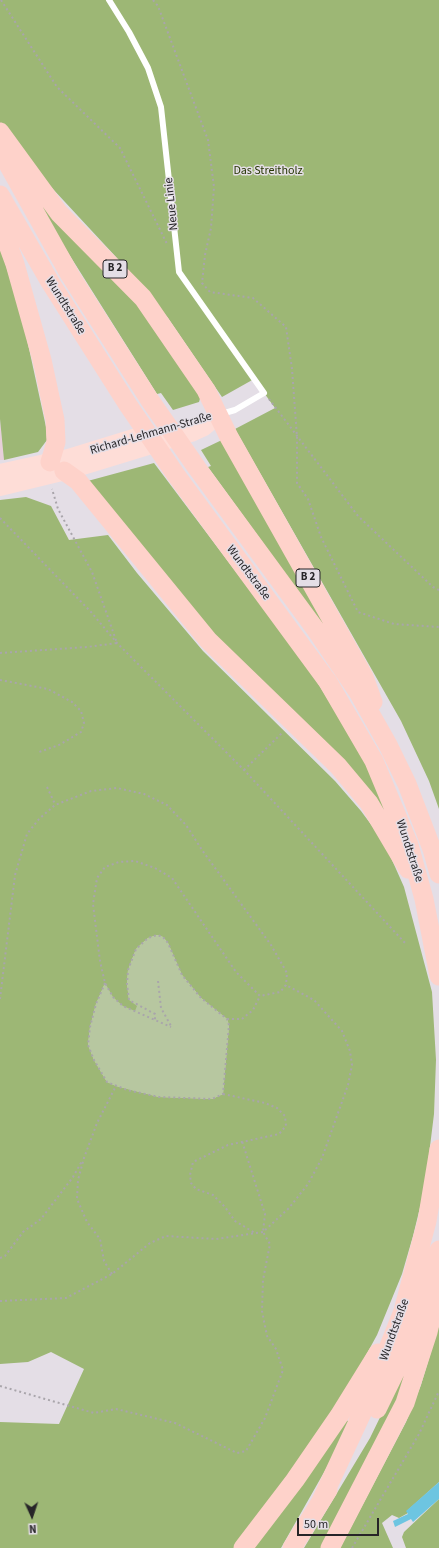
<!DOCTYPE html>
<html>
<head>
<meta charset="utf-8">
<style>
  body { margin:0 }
  #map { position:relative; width:439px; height:1548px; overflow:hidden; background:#e4dee6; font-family:"Source Sans 3",sans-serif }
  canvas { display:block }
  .north { position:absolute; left:12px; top:1496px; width:40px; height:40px; -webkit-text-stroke:3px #e4dee6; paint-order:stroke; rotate:177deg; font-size:11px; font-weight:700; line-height:16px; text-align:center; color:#272528 }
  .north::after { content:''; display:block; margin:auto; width:14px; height:18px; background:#272528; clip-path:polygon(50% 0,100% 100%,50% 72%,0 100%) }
  .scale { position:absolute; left:297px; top:1518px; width:82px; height:18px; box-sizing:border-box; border:2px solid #272528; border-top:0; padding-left:5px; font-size:12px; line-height:14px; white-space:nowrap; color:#272528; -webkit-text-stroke:3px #e4dee6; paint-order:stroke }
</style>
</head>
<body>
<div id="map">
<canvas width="439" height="1548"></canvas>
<div class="north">N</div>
<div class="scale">50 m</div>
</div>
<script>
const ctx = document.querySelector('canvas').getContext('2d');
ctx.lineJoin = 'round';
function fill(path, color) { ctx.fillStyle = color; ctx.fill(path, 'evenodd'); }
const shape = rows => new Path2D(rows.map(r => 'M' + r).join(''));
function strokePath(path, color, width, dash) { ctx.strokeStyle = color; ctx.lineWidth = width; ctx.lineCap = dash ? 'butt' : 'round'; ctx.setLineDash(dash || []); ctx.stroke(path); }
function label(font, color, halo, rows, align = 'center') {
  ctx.font = font + ' "Source Sans 3",sans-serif'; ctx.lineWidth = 3; ctx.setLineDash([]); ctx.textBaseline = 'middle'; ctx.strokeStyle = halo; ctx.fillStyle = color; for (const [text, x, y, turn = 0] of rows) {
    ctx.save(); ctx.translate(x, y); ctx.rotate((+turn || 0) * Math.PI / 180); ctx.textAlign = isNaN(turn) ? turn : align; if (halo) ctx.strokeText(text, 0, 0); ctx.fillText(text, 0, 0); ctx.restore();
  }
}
fill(shape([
  [0,419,4,460,0,460]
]), '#e7cfda');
fill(shape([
  [157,935,163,937,168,943,182,975,201,998,227,1019,229,1025,223,1094,212,1099,159,1097,116,1086,107,1082,94,1060,88,1045,90,1027,96,1004,105,983,129,1000,127,984,128,970,136,949,148,938]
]), '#b7c7a0');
fill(shape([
  [0,0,439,0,439,809,429,781,401,721,235,429,275,408,254,379,222,397,168,318,129,271,39,174,0,123],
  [27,183,154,323,201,395,199,402,173,410,161,393,157,394,60,240],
  [0,246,23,321,46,427,47,440,38,452,4,460,0,419],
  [224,439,313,597,326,630,208,467,211,466,201,450],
  [154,463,309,669,358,748,383,800,402,848,212,637,84,482],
  [26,497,51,506,69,540,108,535,137,573,203,651,335,781,361,811,384,842,404,887,432,992,436,1060,434,1114,425,1187,413,1236,402,1274,377,1335,342,1399,235,1548,0,1548,0,1422,59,1424,84,1369,51,1352,28,1362,0,1364,0,500],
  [157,935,163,937,168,943,182,975,201,998,227,1019,229,1025,223,1094,212,1099,159,1097,116,1086,107,1082,94,1060,88,1045,90,1027,96,1004,105,983,113,997,123,1006,135,1011,137,1006,129,1000,127,984,128,970,136,949,148,938],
  [439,1325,439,1482,407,1511,408,1513,399,1518,392,1515,382,1523,393,1548,340,1548,406,1422,421,1385],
  [403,1370,411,1373,326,1548,304,1548,370,1438],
  [344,1419,352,1423,281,1548,250,1548],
  [439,1499,439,1548,406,1548,402,1537,404,1532]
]), '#9db775');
fill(shape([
  [439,1482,439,1499,413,1522,411,1519,395,1527,393,1521,408,1514,406,1511]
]), '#6dc5e1');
strokePath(shape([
  [1,0,57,87,120,148,167,244],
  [153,0,158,6,208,140,214,187,211,228,205,255,202,283,210,292,253,298,286,327,292,369,297,437,297,483,308,499,321,537,358,612,394,624,439,627],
  [269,399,358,516,433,587,439,590],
  [0,518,91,612,117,643,244,770,406,944],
  [0,653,87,647,117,643,92,572,58,509,52,489],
  [0,680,48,689,72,702,81,711,84,723,81,732,59,745,39,752],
  [244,770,283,732],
  [47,787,55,804],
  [158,981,161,1008,171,1026],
  [105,983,96,1004,90,1027,88,1045,94,1060,107,1082,127,1090,159,1097,212,1099,223,1094,229,1025,227,1019,201,998,182,975,168,943,163,937,157,935,148,938,136,949,128,970,127,984,129,1000,155,1014,155,1020],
  [0,999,15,875,27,834,39,819,55,805,91,791,117,788,144,794,167,805,186,825,202,850,271,945,287,973,286,985,280,992,260,996,236,972,172,878,155,868,135,861,119,862,105,867,97,878,93,904,100,961,105,983,113,997,123,1006,171,1027],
  [227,1019,242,1019,253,1010,260,996],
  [223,1094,265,1103,277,1108,285,1116,286,1126,279,1134,228,1145,193,1162,190,1175,191,1183,196,1189,213,1195,225,1207,235,1221,255,1233],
  [0,1258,5,1256,23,1232,41,1219,73,1177,82,1161],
  [112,1274,104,1261,100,1239,87,1222,77,1199,78,1180,84,1158,97,1123,116,1086],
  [0,1301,66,1298,112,1274,150,1243,166,1236,216,1239,263,1232,289,1208,308,1184,322,1158,348,1085,352,1065,350,1051,342,1031,314,1000,286,985],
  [0,1386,94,1413,116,1409,175,1423,237,1453,246,1451,265,1418,283,1370,276,1349,267,1336,262,1311,263,1280,270,1244,263,1232,265,1214,242,1141],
  [352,1548,419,1434,439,1391]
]), '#a9a5ab', 2, [2, 3]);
strokePath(shape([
  [109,0,129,32,148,68,161,107,179,272,264,393,235,410,221,414]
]), '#fff', 6);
strokePath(shape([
  [0,473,68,458,146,434],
  [0,487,70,470,191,433,204,427,218,415]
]), '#feddd7', 18);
strokePath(shape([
  [0,132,59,213,143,298,206,390,229,437,364,677,373,702],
  [0,150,70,275,149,399,197,468,316,630,358,692,388,745,407,784,432,849,439,874],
  [0,195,50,282,128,405,176,475,328,682,374,761,409,845,424,899,439,976],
  [0,223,15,264,42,360,55,420,56,442,50,462],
  [64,471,78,481,208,640,338,766,369,803,408,869],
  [377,1409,396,1370,426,1293,439,1250],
  [321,1501,363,1411,403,1311,427,1221,439,1149],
  [243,1548,295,1480,339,1416,378,1353],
  [292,1548,328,1490],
  [330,1548,405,1403,428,1332,439,1285]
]), '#fed2ca', 19);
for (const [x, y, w] of [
  [115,269,24],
  [308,578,24]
]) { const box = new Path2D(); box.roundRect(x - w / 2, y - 9, w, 18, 3); ctx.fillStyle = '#e4dee6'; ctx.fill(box); strokePath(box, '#272528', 1); }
label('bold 11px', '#272528', null, [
  ["B 2",115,269],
  ["B 2",308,578]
]);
label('12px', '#273704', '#e4dee6', [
  ["Das Streitholz",268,171]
]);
label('12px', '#272528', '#e4dee6', [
  ["Neue Linie",172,204,-96],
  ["Wundtstraße",65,306,58],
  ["Richard-Lehmann-Straße",151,434,-16],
  ["Wundtstraße",248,573,53],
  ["Wundtstraße",409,851,72],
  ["Wundtstraße",395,1330,-70]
]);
</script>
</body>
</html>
